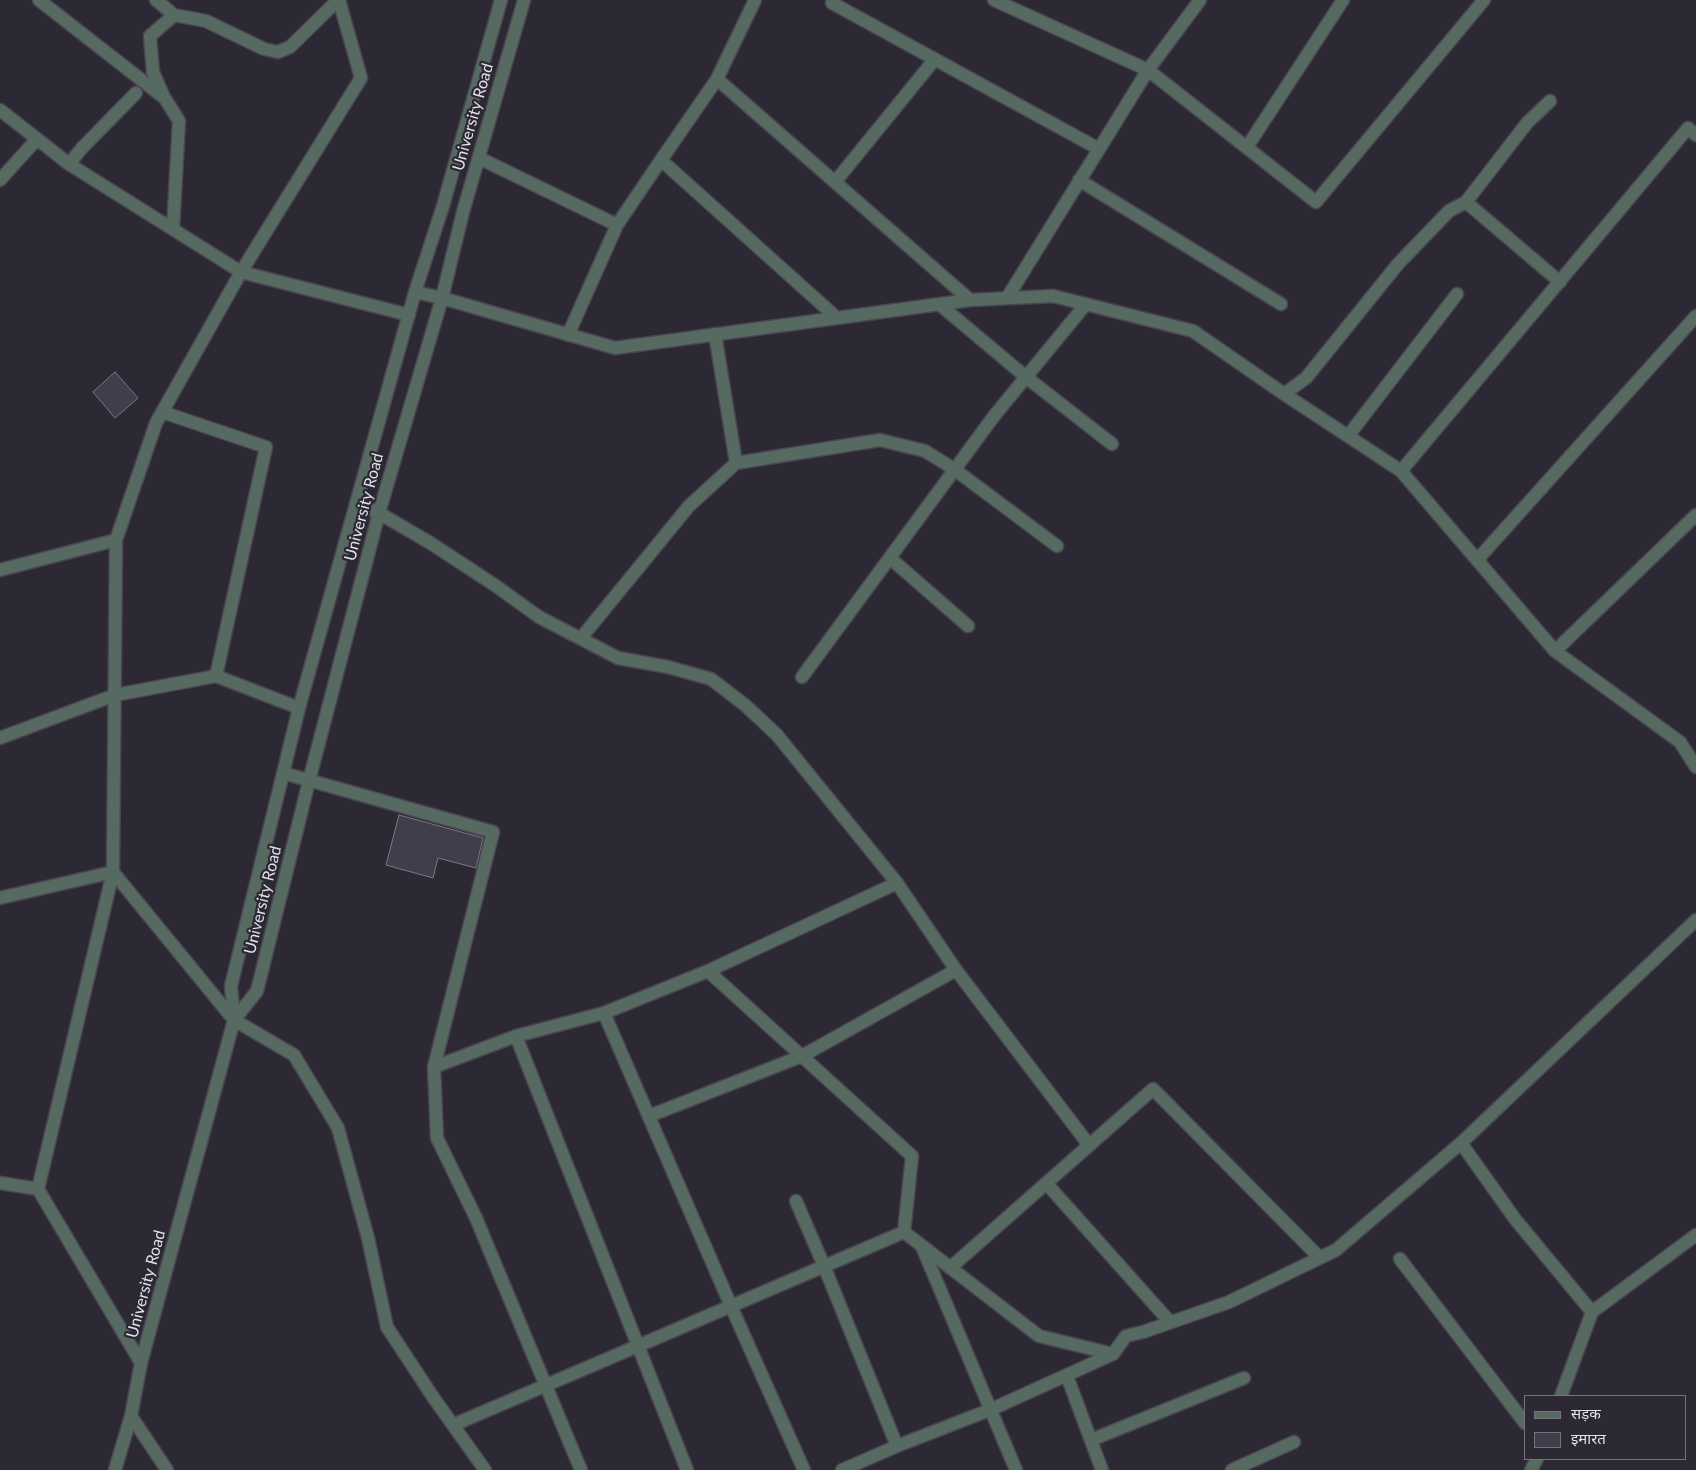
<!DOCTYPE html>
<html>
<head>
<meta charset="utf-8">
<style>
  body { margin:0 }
  #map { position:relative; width:1696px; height:1470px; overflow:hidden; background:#2c2935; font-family:Lato,"Noto Sans Devanagari",sans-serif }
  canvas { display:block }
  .legend { position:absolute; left:1524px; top:1395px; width:162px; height:65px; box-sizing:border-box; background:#2c2935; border:1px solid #75737d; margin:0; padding:6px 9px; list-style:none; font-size:15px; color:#e3e1e9 }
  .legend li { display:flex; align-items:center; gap:10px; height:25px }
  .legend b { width:25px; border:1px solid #75737d }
</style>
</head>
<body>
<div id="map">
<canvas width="1696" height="1470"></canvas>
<ul class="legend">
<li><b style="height:6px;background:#566a61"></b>सड़क</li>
<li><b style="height:14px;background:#413d4a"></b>इमारत</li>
</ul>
</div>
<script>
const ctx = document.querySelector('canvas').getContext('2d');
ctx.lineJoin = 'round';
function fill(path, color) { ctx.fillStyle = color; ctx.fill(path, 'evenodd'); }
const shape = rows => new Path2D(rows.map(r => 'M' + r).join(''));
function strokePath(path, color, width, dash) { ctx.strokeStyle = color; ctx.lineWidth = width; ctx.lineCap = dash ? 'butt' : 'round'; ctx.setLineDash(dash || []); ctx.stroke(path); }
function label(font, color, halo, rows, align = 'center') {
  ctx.font = font + ' Lato,sans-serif'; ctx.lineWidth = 4.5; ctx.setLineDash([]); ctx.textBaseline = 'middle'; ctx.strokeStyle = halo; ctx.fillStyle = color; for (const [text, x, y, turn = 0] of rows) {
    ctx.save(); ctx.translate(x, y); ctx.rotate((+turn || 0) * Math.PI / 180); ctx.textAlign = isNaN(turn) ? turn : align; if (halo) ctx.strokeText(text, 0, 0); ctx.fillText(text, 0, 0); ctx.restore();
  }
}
const building = shape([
  [115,372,138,398,115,418,93,392,115,372],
  [399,815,483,838,476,868,438,858,433,878,386,865,399,815]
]);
fill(building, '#413d4a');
strokePath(building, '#7b7886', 1);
const minor = shape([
  [39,0,162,96],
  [156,0,174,15],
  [339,0,361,78,241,272,409,315],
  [834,0,832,3,1099,149],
  [994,0,1148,70,1316,202,1484,0],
  [717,79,755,0],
  [0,110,69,164,241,272,156,423,116,540,113,872,234,1020,294,1055,338,1128,368,1238,387,1327,433,1397,485,1470],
  [1247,147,1343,0],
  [479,158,617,225],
  [69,164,82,148,136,93],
  [0,180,37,139],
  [1079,180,1281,304],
  [835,182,935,59],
  [1466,202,1560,282],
  [173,229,179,121,164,97,153,72,150,36,174,15,206,21,264,49,278,52,290,47,338,0],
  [415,292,442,298,615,348,970,300,1053,296,1193,331,1284,394,1401,471,1555,651,1680,742,1696,767],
  [1007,298,1148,70,1200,0],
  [939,304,1026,377,1112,444],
  [837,318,661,160,717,79,970,300],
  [715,334,736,463],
  [568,335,617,225,661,160],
  [1284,394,1306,378,1398,264,1449,211,1466,202,1527,123,1550,101],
  [162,412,266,447,216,676],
  [1348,436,1457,294],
  [1401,471,1688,128,1696,135],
  [357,504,379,513,432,544,496,586,539,617,618,658,668,667,711,679,745,705,777,735,897,883],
  [890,558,968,626],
  [1477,560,1696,316],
  [0,570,116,540],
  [581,638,689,506,736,463,880,440,925,451,954,469,1057,546],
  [1555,651,1696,515],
  [802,677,994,416,1086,304],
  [0,738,115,695,216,676,299,708],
  [283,773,493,832,434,1067,516,1036],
  [0,898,113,872,38,1189,141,1363],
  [708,971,897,883,956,970,1089,1145],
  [604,1013,516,1036,687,1470],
  [234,1020,257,991,309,781,379,513,442,298,463,212,524,0],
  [434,1067,437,1138,476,1218,581,1470],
  [649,1116,802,1056,956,970],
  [1461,1143,1515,1219,1592,1312],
  [0,1183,38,1189],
  [1046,1183,1170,1322],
  [796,1201,824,1266,897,1446],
  [923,1249,1016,1470],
  [1400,1259,1525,1423],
  [950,1268,1153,1089,1320,1258],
  [1067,1376,1102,1470],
  [1561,1396,1592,1312,1696,1235],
  [131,1416,167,1470],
  [453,1425,904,1232,1039,1336,1113,1354],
  [1091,1440,1244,1378],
  [115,1470,131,1416,141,1363,234,1020,231,986,299,708,415,292,443,206,501,0],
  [804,1470,731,1306,604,1013,708,971,912,1156,904,1232],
  [842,1470,897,1446,992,1409,1113,1354,1126,1336,1143,1332,1229,1302,1336,1250,1461,1143,1696,920],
  [1232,1470,1294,1442],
  [1531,1470,1537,1459]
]);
strokePath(minor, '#494652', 15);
strokePath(minor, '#566a61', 12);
label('16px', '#e3e1e9', '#2c2935', [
  ["University Road",473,117,-74],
  ["University Road",364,507,-75],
  ["University Road",263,900,-76],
  ["University Road",146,1284,-75]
]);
</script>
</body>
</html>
